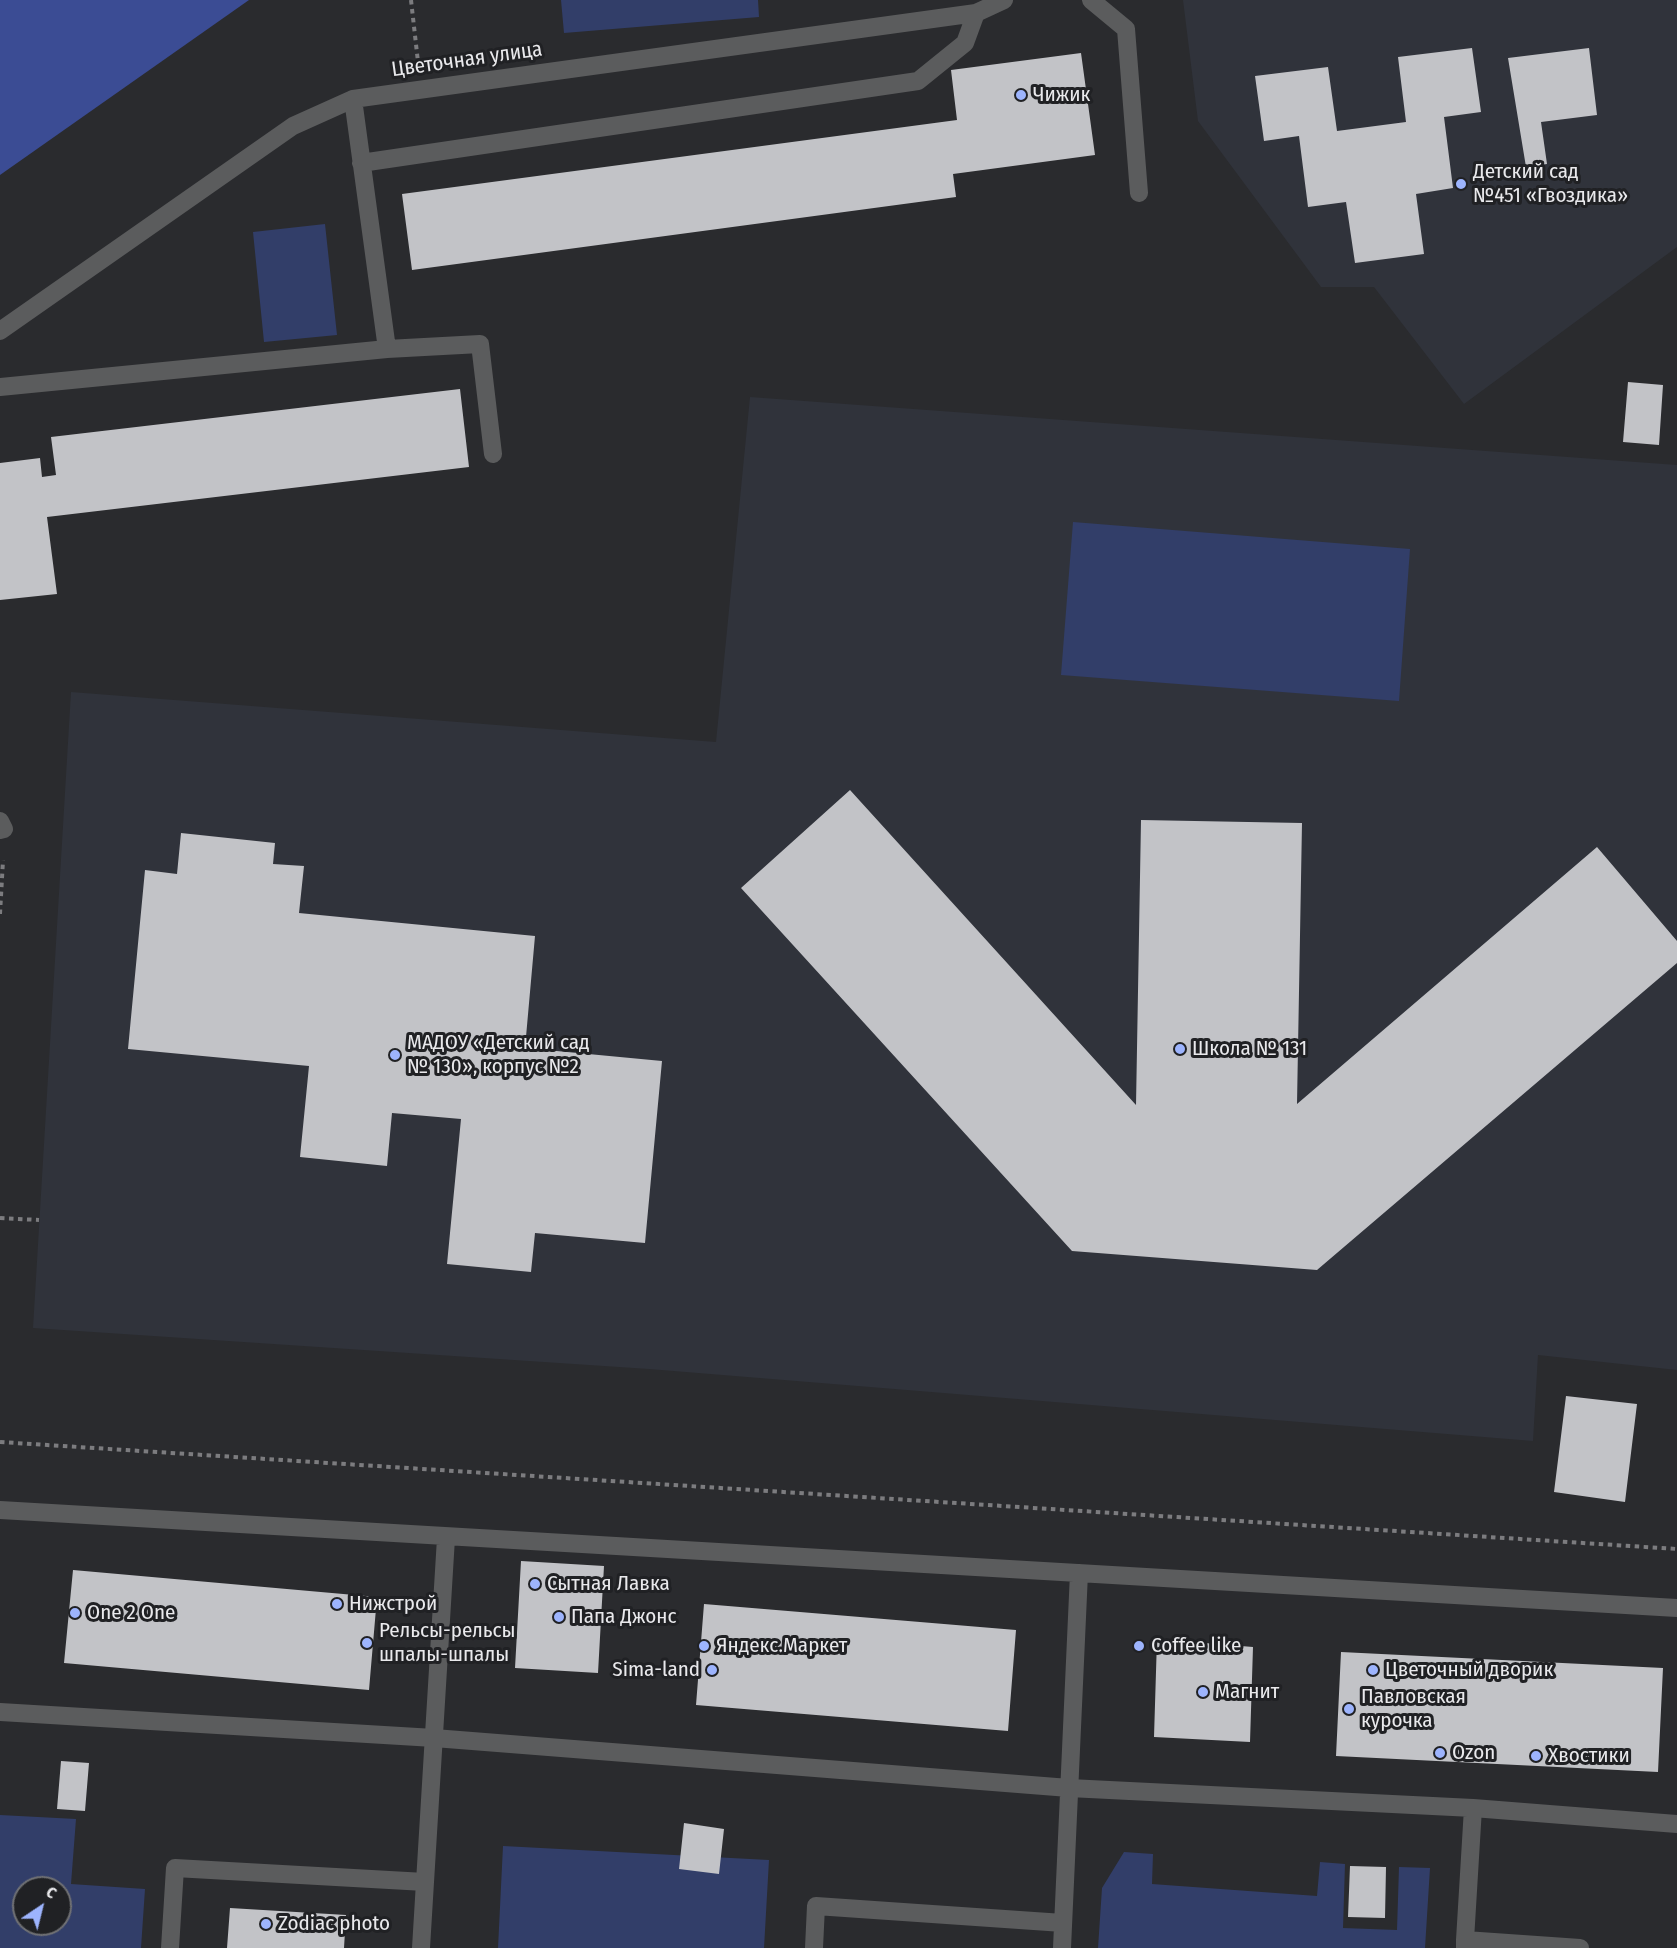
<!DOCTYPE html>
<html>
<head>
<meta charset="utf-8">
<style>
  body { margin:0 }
  #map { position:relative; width:1677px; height:1948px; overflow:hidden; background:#2a2b2e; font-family:"Fira Sans Condensed",sans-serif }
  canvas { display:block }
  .north { position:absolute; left:12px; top:1876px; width:60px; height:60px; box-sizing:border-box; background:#202124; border:2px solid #707174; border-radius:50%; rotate:35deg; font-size:16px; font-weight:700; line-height:24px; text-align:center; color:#e9e9ec }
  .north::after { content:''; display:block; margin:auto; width:21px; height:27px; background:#9db4fd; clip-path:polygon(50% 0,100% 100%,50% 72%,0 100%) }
</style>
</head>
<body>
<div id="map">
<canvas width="1677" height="1948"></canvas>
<div class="north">С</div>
</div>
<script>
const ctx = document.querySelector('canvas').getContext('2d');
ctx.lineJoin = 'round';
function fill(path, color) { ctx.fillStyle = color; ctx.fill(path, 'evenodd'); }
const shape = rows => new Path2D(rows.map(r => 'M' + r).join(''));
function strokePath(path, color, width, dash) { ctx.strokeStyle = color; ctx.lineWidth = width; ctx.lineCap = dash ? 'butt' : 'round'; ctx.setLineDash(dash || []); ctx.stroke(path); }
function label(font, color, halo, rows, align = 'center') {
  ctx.font = font + ' "Fira Sans Condensed",sans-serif'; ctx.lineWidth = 6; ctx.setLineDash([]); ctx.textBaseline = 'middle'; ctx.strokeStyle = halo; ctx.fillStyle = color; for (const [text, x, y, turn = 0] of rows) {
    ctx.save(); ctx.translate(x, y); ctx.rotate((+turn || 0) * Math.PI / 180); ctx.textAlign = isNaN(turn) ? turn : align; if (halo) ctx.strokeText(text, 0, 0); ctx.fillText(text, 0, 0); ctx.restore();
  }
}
fill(shape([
  [1183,0,1677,0,1677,247,1464,404,1374,287,1321,287,1198,121],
  [750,397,1677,465,1677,1370,1538,1355,1533,1441,649,1369,33,1328,71,692,716,742]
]), '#30333b');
fill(shape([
  [561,0,758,0,759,17,564,33],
  [325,224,337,335,264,342,253,232],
  [1073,522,1410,549,1399,701,1061,675],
  [0,1815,76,1819,71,1884,145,1889,141,1948,0,1948],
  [24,1888,60,1888,60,1924,24,1924],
  [503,1846,769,1860,764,1948,498,1948],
  [1124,1852,1153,1854,1152,1884,1317,1896,1320,1862,1345,1864,1343,1928,1397,1930,1399,1867,1430,1868,1425,1948,1098,1948,1102,1888]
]), '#323e69');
fill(shape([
  [0,0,249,0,0,175]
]), '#3b4c94');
fill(shape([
  [1472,48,1481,112,1444,117,1453,188,1416,194,1424,254,1355,263,1346,202,1308,207,1299,136,1264,141,1255,76,1328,67,1337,131,1406,122,1398,57],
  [1589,48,1597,115,1541,122,1547,164,1526,167,1508,58],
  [1081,53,1095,155,953,174,956,197,412,270,402,194,957,120,951,70],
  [1628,382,1663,385,1659,445,1623,442],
  [460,389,469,467,47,517,57,594,0,600,0,463,40,458,42,477,56,475,51,437],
  [850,790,1136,1105,1141,820,1302,823,1297,1104,1597,847,1677,941,1677,963,1317,1270,1072,1251,741,888],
  [181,833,275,843,273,864,304,866,299,913,535,936,525,1048,662,1061,645,1243,535,1233,531,1272,447,1264,461,1119,392,1113,387,1166,300,1157,309,1066,128,1049,145,870,177,874],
  [1566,1396,1637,1404,1625,1502,1554,1492],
  [521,1561,604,1566,598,1673,515,1668],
  [73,1570,377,1597,369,1690,64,1663],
  [704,1604,1016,1630,1008,1731,696,1705],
  [1157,1639,1253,1647,1250,1742,1154,1737],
  [1341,1652,1663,1668,1658,1772,1336,1756],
  [61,1761,89,1763,85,1811,57,1809],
  [684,1823,724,1829,719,1874,679,1869],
  [1350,1866,1386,1867,1385,1918,1348,1917],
  [230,1908,346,1915,344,1948,227,1948]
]), '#c2c3c7');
strokePath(shape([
  [411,0,418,62],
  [0,914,3,860],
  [0,1218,39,1220],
  [0,1442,1677,1549]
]), '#7c7c7f', 4, [4.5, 4.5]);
strokePath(shape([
  [1091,0,1126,29,1139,193],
  [361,163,918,81,965,43,976,13],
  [0,331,293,126,353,99,976,13,1004,0],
  [387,349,480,344,493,454],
  [0,387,387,349,353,99],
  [0,821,4,829,0,830],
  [0,1510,1677,1608],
  [0,1712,434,1738,1069,1788,1473,1808,1677,1824],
  [425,1882,446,1538],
  [1465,1940,1473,1808],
  [170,1948,175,1868,425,1882,421,1948],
  [814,1948,816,1906,1063,1923],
  [1062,1948,1079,1573],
  [1465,1948,1465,1940,1580,1948]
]), '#5b5c5d', 18);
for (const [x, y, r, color] of [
  [1021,95,6,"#9db4fd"],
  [1461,184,6,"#9db4fd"],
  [1180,1049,6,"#9db4fd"],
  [395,1055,6,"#9db4fd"],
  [535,1584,6,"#9db4fd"],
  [337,1604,6,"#9db4fd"],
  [75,1613,6,"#9db4fd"],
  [559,1617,6,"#9db4fd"],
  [367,1643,6,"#9db4fd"],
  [704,1646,6,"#9db4fd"],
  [1139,1646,6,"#9db4fd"],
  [712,1670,6,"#9db4fd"],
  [1373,1670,6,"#9db4fd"],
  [1203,1692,6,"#9db4fd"],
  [1349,1709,6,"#9db4fd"],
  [1440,1753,6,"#9db4fd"],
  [1536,1756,6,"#9db4fd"],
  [266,1924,6,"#9db4fd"]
]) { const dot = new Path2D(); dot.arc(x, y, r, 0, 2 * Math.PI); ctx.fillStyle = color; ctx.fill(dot); strokePath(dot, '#202124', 2); }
label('21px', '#e9e9ec', '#202124', [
  ["Цветочная улица",467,60,-8]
]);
label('21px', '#e9e9ec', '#202124', [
  ["Чижик",1033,95],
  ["Детский сад",1473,172],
  ["№451 «Гвоздика»",1473,196],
  ["МАДОУ «Детский сад",407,1043],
  ["№ 130», корпус №2",407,1067],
  ["Школа № 131",1192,1049],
  ["Сытная Лавка",547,1584],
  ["Нижстрой",349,1604],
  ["One 2 One",87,1613],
  ["Папа Джонс",571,1617],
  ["Рельсы-рельсы",379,1631],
  ["шпалы-шпалы",379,1655],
  ["Яндекс.Маркет",716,1646],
  ["Coffee like",1151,1646],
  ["Sima-land",700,1670,"right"],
  ["Цветочный дворик",1385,1670],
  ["Магнит",1215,1692],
  ["Павловская",1361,1697],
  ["курочка",1361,1721],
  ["Ozon",1452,1753],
  ["Хвостики",1548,1756],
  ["Zodiac photo",278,1924]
], 'left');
</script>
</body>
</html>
